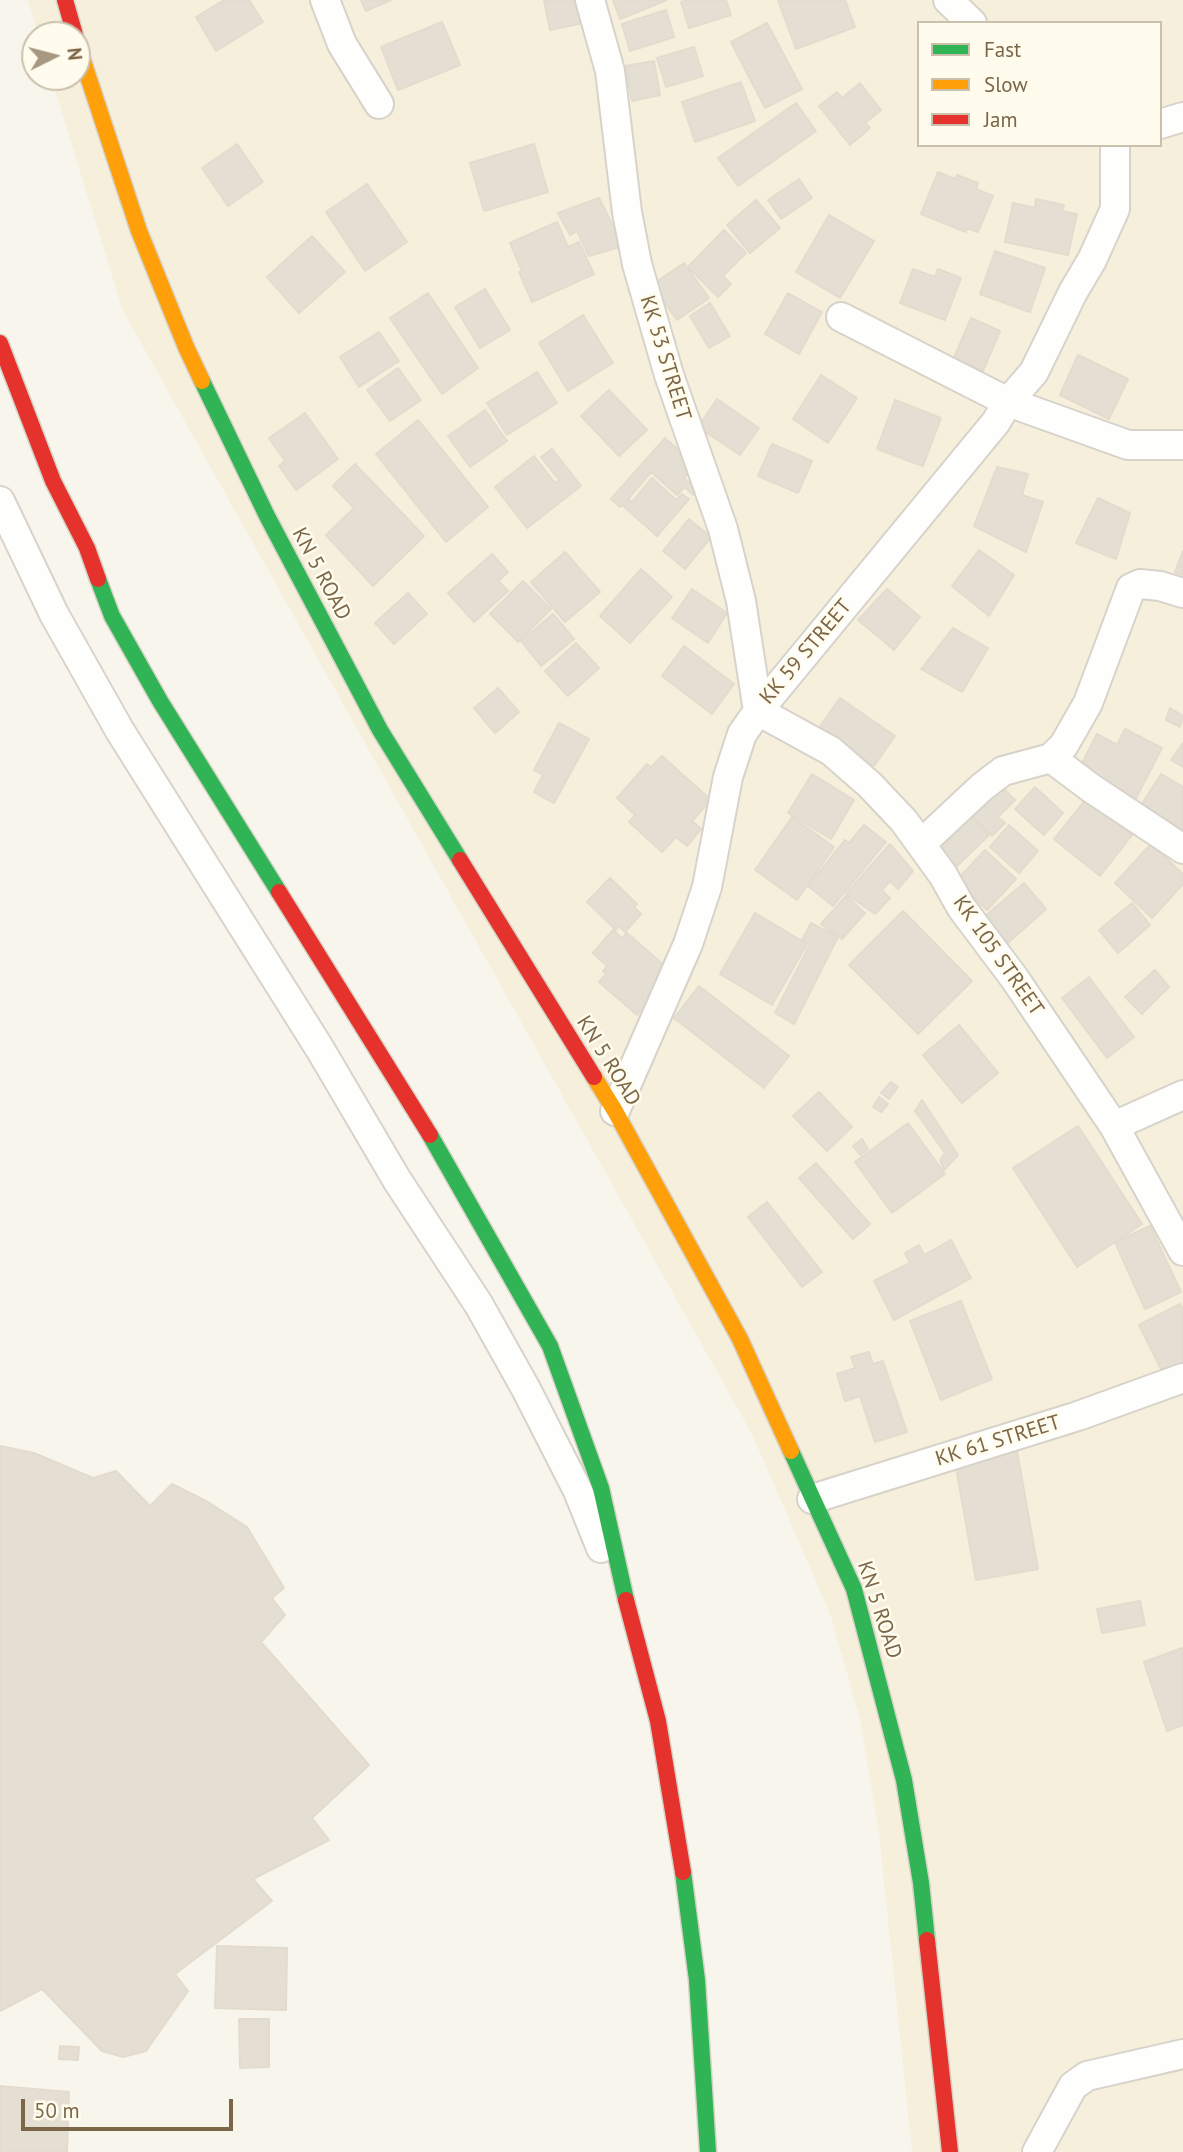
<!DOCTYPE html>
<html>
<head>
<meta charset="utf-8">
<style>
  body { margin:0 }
  #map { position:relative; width:1183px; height:2152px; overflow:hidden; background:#f8f6ec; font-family:"PT Sans",sans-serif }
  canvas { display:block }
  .legend { position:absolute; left:917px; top:21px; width:245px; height:126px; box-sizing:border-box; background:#fffcee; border:2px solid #cac0ac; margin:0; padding:9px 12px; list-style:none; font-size:21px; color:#7b6648 }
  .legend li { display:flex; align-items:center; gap:14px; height:35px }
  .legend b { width:35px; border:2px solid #cac0ac }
  .north { position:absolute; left:21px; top:21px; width:70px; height:70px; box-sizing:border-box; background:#fffcee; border:2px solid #cac0ac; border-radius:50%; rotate:84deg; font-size:19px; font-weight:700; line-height:28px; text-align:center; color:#7b6648 }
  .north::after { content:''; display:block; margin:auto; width:24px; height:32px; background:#a79881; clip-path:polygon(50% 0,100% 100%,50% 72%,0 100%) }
  .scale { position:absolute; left:21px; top:2099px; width:212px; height:32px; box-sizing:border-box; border:4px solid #7b6648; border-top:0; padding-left:9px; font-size:21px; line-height:24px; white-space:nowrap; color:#7b6648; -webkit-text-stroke:5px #fffcee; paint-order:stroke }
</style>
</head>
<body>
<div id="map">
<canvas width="1183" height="2152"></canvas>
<ul class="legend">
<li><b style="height:9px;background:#30b455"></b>Fast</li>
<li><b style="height:9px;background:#ff9f0a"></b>Slow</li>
<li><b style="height:9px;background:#e5322d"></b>Jam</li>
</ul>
<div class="north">N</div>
<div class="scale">50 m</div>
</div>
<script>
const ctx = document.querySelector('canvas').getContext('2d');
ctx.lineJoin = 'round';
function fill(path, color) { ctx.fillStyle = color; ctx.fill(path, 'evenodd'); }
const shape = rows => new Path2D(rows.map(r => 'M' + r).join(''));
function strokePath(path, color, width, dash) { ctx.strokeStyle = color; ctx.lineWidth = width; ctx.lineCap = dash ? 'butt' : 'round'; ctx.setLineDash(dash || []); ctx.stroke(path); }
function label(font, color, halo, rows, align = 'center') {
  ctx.font = font + ' "PT Sans",sans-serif'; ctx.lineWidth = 5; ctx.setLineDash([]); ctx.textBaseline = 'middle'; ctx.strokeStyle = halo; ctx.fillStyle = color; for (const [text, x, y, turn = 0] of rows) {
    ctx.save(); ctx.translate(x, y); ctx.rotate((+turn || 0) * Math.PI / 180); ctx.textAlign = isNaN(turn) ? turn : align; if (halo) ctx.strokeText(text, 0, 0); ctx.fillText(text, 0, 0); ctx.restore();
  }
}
fill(shape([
  [28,0,1183,0,1183,2152,912,2152,879,1833,860,1719,830,1614,753,1436,123,311,51,77,77,77,77,35,38,35],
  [919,23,1160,23,1160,145,919,145]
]), '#f5efdc');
const building = shape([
  [224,0,249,0,263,22,216,51,196,17,224,0],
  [361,0,391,0,366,11,361,0],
  [544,0,578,0,583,23,550,30,544,0],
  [613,0,667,0,620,19,613,0],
  [687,0,726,0,731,15,689,28,681,2,687,0],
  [778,0,845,0,855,27,796,49,778,0],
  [666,10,674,37,630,51,622,24,666,10],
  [442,22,460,65,398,90,381,47,442,22],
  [767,23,802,89,765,108,731,42,767,23],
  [694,47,703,76,666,87,657,58,694,47],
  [654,61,660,95,632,101,625,66,654,61],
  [741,82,755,121,695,142,682,102,741,82],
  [860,83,881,110,865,123,870,128,850,145,819,106,837,92,842,98,860,83],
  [796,103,816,131,738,186,718,158,796,103],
  [237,144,263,182,228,206,202,168,237,144],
  [534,144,548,192,484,211,470,163,534,144],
  [938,172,955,179,957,175,978,183,976,189,993,196,978,232,967,228,966,232,921,214,938,172],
  [799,179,812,198,781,219,768,200,799,179],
  [367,184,407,242,365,271,326,212,367,184],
  [599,198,623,246,589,256,577,231,570,235,558,213,599,198],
  [1036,199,1064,205,1062,211,1077,214,1068,255,1005,242,1013,203,1035,208,1036,199],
  [756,200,780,228,750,253,727,225,756,200],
  [829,215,874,241,840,298,796,272,829,215],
  [557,222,568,247,579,242,594,274,532,302,519,272,522,271,510,243,557,222],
  [724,230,746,253,723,276,731,284,718,297,688,267,724,230],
  [312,236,345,272,299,313,267,277,312,236],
  [995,251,1045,268,1030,312,980,294,995,251],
  [684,263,709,298,677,320,652,285,684,263],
  [913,269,935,277,938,269,961,278,945,320,900,303,913,269],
  [485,289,510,330,480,348,455,307,485,289],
  [428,293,478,368,442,394,390,318,428,293],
  [788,293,822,312,799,354,765,334,788,293],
  [710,303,730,336,709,348,690,316,710,303],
  [583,315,613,363,568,391,539,343,583,315],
  [971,318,1000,331,983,371,954,358,971,318],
  [379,332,399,361,359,387,340,357,379,332],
  [1078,355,1128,379,1109,419,1060,395,1078,355],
  [398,368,421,400,390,421,367,390,398,368],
  [537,372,557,403,507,435,487,403,537,372],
  [821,375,857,398,828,443,793,419,821,375],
  [609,390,647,430,619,456,581,416,609,390],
  [717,399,759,428,740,455,698,427,717,399],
  [895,400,941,418,923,466,877,449,895,400],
  [485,410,507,441,470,467,448,436,485,410],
  [305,413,338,459,296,490,279,466,285,461,269,438,305,413],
  [418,420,488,507,446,542,376,454,418,420],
  [665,438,695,465,684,478,697,490,693,495,685,487,677,495,651,472,628,499,632,502,652,478,676,500,682,494,689,499,657,536,622,505,620,507,611,499,665,438],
  [772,444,812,461,798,493,758,476,772,444],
  [552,449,581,486,527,528,495,487,534,456,555,483,559,480,541,457,552,449],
  [355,464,424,536,373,586,326,535,354,508,333,486,355,464],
  [997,467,1028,474,1022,495,1043,502,1026,552,974,526,997,467],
  [1098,498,1130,513,1116,559,1076,543,1098,498],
  [689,519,711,537,685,569,663,551,689,519],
  [979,550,1014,575,989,616,952,586,979,550],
  [1183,551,1183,575,1175,572,1183,551],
  [565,552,600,592,565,622,531,582,565,552],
  [492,554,508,572,498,581,508,591,474,622,448,593,492,554],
  [641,569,672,597,630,643,600,616,641,569],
  [523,581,551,609,518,642,490,614,523,581],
  [692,589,727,613,708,643,672,618,692,589],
  [887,589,920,617,894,650,858,620,887,589],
  [408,593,427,614,394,644,375,623,408,593],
  [553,614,574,639,541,666,521,641,553,614],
  [953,628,988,648,962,692,921,669,953,628],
  [576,643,599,668,568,696,545,671,576,643],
  [684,646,734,684,712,714,662,676,684,646],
  [498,688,519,712,495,733,474,708,498,688],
  [840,698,895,736,874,766,819,728,840,698],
  [1170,708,1183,716,1180,727,1166,720,1170,708],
  [559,723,589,739,554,803,534,792,543,775,534,770,559,723],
  [1125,729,1162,748,1133,804,1078,771,1097,734,1117,745,1125,729],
  [1183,743,1183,767,1171,760,1183,743],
  [662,756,711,800,692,821,701,829,687,846,676,837,662,852,629,822,635,815,617,798,647,764,651,767,662,756],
  [812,774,854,800,831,839,788,813,812,774],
  [1161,774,1183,787,1182,833,1140,807,1161,774],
  [998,783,1015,800,998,817,1005,823,992,836,969,813,998,783],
  [1035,787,1063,813,1044,835,1015,809,1035,787],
  [1086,799,1132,835,1100,876,1054,839,1086,799],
  [968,814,989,835,955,868,935,846,968,814],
  [792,817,834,847,797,900,755,870,792,817],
  [864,825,886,842,833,906,808,886,845,840,849,843,864,825],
  [1009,825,1038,851,1019,873,990,847,1009,825],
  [890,844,913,871,898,889,890,881,882,890,890,898,875,914,846,894,890,844],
  [1151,844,1183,874,1183,884,1152,918,1115,883,1151,844],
  [985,850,1016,879,987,910,956,881,985,850],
  [610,878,637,904,634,907,641,914,625,932,619,926,616,930,587,902,610,878],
  [1024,883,1046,909,1008,943,985,916,1024,883],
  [846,896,865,913,842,939,821,924,846,896],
  [1132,903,1150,925,1118,953,1099,930,1132,903],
  [903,911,972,981,918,1034,849,965,903,911],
  [755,913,807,944,772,1005,720,974,755,913],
  [811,923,838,937,794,1024,775,1013,810,944,802,940,811,923],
  [613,930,622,938,627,933,673,973,637,1015,599,982,606,974,603,971,607,966,593,953,613,930],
  [1155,970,1169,987,1142,1014,1125,997,1155,970],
  [1089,977,1134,1037,1107,1058,1062,998,1089,977],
  [699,986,789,1056,764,1088,674,1018,699,986],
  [959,1025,998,1073,962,1103,923,1055,959,1025],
  [891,1082,898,1087,889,1099,881,1093,891,1082],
  [819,1092,852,1127,827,1151,793,1116,819,1092],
  [879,1097,888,1104,881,1112,873,1107,879,1097],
  [922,1100,958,1155,944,1170,940,1160,945,1153,915,1111,922,1100],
  [908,1123,945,1174,892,1213,855,1162,908,1123],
  [1078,1126,1142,1224,1077,1267,1013,1168,1078,1126],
  [862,1139,868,1149,860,1155,853,1146,862,1139],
  [816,1163,870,1224,853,1239,799,1178,816,1163],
  [767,1202,822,1272,802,1287,748,1217,767,1202],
  [1150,1226,1181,1292,1145,1309,1115,1242,1150,1226],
  [951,1240,971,1278,894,1320,874,1281,910,1263,905,1253,919,1245,924,1255,951,1240],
  [961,1301,992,1379,941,1400,910,1321,961,1301],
  [1180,1304,1183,1309,1183,1373,1167,1381,1139,1325,1180,1304],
  [869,1352,873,1364,883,1361,907,1432,875,1442,860,1396,845,1401,837,1374,855,1368,851,1357,869,1352],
  [0,1446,34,1453,93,1478,116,1471,150,1506,172,1484,208,1502,247,1527,284,1588,272,1598,285,1615,261,1642,369,1765,312,1818,329,1840,253,1879,272,1901,175,1974,188,1991,146,2051,123,2057,102,2051,42,1989,0,2011,0,1446],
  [1017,1451,1038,1569,976,1580,955,1462,1017,1451],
  [1140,1601,1145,1625,1102,1633,1097,1609,1140,1601],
  [1182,1648,1183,1725,1167,1731,1144,1662,1182,1648],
  [217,1946,287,1948,286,2010,215,2008,217,1946],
  [239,2019,269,2019,269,2067,240,2068,239,2019],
  [60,2046,79,2047,78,2060,59,2059,60,2046],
  [0,2086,69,2092,67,2152,0,2152,0,2086]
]);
fill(building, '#e5dfd3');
strokePath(building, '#e3dbcd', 2);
const street = shape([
  [325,0,342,44,379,104],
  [590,0,610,71,627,212,637,264,669,375,723,529,741,601,758,711,831,751,870,785,904,821,943,875,961,907,1015,979,1114,1126,1183,1251],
  [948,0,972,23],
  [1160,124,1183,117],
  [841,317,1008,402,1034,372,1073,292,1092,260,1115,209,1115,145],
  [0,501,54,614,120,731,320,1049,397,1180,479,1305,526,1389,578,1491,601,1548],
  [1051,758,1091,788,1183,849],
  [921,844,982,787,1003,771,1051,758,1064,745,1088,703,1131,588,1140,584,1160,586,1183,593],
  [615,1111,688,944,707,887,728,777,742,734,758,711,996,422,1008,402,1128,445,1183,445],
  [1114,1126,1183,1095],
  [812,1499,1078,1416,1183,1378],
  [1037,2152,1073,2086,1087,2076,1183,2054]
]);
const fast = shape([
  [202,381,267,516,380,730,460,860],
  [98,579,112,616,160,701,279,892],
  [430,1135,550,1346,601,1488,626,1600],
  [791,1451,854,1589,904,1780,921,1883,927,1940],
  [683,1872,697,1980,708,2152]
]);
const slow = shape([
  [77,43,139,231,186,347,202,381],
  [594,1077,615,1111,740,1339,791,1451]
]);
const jam = shape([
  [65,0,75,35],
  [0,343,53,481,87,548,98,579],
  [460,860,594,1077],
  [279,892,430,1135],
  [626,1600,658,1721,683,1872],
  [927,1940,950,2152]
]);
strokePath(street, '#d8d3ca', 32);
strokePath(fast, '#d6d2c6', 19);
strokePath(slow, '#d6d2c6', 19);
strokePath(jam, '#d6d2c6', 19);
strokePath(street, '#fefefc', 28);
strokePath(fast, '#30b455', 16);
strokePath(slow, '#ff9f0a', 16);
strokePath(jam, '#e5322d', 16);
label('21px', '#7b6648', '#fffcee', [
  ["KK 53 STREET",665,358,73],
  ["KN 5 ROAD",321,574,62],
  ["KK 59 STREET",806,652,-50],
  ["KK 105 STREET",998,956,55],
  ["KN 5 ROAD",608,1061,58],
  ["KK 61 STREET",998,1441,-17],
  ["KN 5 ROAD",879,1610,72]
]);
</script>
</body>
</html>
